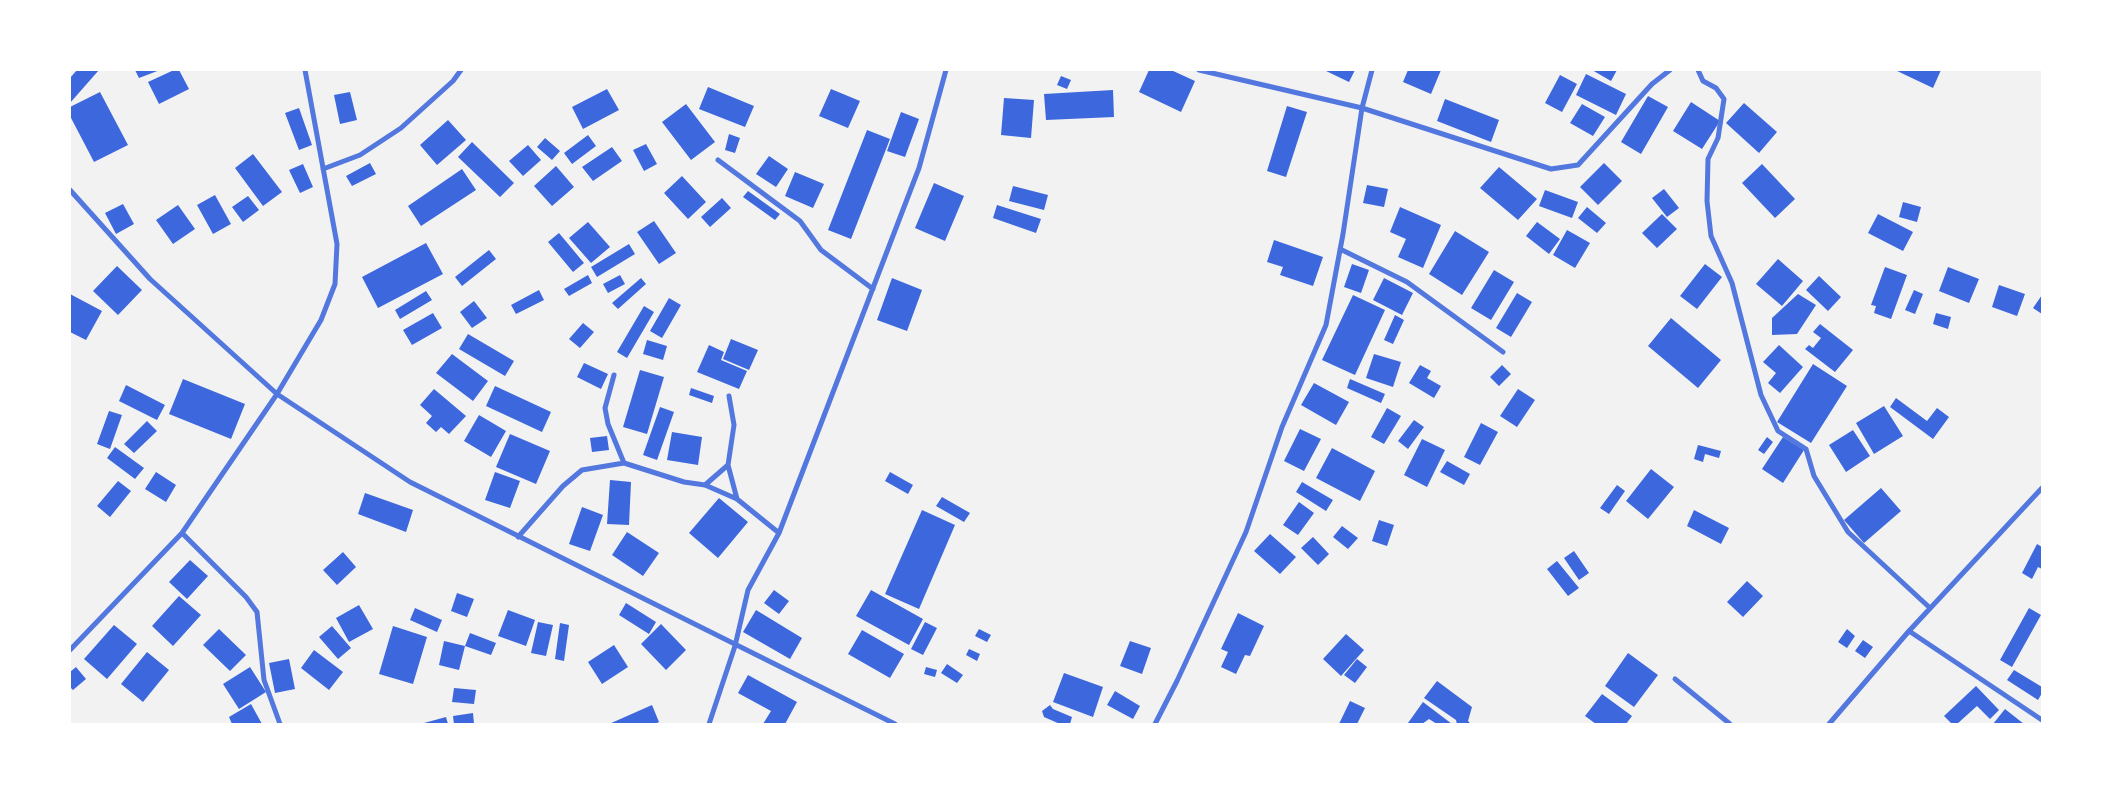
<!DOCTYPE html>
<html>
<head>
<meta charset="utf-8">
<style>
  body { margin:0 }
  #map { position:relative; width:2112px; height:794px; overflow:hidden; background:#f2f2f2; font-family:"Sofia Sans Condensed",sans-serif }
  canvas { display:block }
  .frame { position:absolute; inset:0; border:71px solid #fff; pointer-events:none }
</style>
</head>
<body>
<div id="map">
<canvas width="2112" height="794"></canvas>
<div class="frame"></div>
</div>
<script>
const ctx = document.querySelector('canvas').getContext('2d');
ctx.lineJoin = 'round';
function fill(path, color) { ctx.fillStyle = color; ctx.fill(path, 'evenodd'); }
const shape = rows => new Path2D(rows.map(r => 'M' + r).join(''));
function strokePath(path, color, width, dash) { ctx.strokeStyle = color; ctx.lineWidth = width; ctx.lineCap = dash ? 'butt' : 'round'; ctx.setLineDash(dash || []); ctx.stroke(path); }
fill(shape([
  [77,70,99,70,70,103,70,78],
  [135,70,160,70,139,78],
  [174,70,179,70,189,89,159,104,148,82],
  [1149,70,1171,70,1195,81,1181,112,1139,92],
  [1324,70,1355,70,1349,82],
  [1408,70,1441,70,1431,94,1403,82],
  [1592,70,1617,70,1611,81],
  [1895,70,1941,70,1933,88],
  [1586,74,1626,94,1616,115,1576,95],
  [1560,75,1577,84,1562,112,1545,103],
  [1061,76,1071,80,1067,89,1057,85],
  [708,87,754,106,745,127,699,109],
  [607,89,619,110,583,129,572,107],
  [831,89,860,101,848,128,819,116],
  [1113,90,1114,117,1046,120,1044,94],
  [100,92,128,145,94,162,70,116,70,107],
  [350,92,357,120,340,124,334,95],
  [1648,96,1668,107,1641,154,1621,142],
  [1004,98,1034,100,1031,138,1001,135],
  [1445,99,1499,120,1491,142,1437,121],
  [1691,102,1720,121,1702,149,1673,131],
  [1744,103,1777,132,1759,153,1726,123],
  [686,104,715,142,691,160,662,122],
  [1582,104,1605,117,1593,136,1570,123],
  [1287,106,1307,112,1286,177,1267,171],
  [299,108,312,145,299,150,285,113],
  [901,112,919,119,905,157,887,151],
  [448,120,466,140,437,165,420,145],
  [867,130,890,139,851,239,828,230],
  [729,134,740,138,735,153,725,150],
  [588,135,596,146,572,164,564,153],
  [545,138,560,151,552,160,537,147],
  [472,142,514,183,500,197,458,157],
  [646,144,657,164,644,171,633,150],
  [528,145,541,160,523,176,509,161],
  [612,147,622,161,593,181,582,167],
  [253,154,282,192,263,206,235,168],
  [769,156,788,169,776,187,756,174],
  [370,163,376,174,352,186,346,176],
  [1604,163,1622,181,1598,205,1580,187],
  [303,164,313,187,300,193,289,170],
  [1762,164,1795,199,1775,218,1742,183],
  [556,166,574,187,552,206,534,186],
  [1499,167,1537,199,1518,220,1480,188],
  [462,169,476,190,421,226,408,206],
  [795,172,824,184,813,208,785,196],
  [682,176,706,202,688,219,664,193],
  [934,183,964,196,945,241,915,228],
  [1367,185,1388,189,1384,207,1363,203],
  [1013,186,1048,195,1044,210,1009,201],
  [1664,189,1679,208,1667,217,1652,198],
  [1545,190,1578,202,1572,218,1539,206],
  [748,191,780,214,775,220,743,197],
  [215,195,231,224,213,234,197,205],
  [248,196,259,210,243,222,232,207],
  [722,198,731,208,710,227,701,217],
  [1903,202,1921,207,1917,222,1899,217],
  [123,204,134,224,116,234,105,213],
  [178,205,195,229,173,244,156,220],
  [997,205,1041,219,1036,233,993,218],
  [1400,207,1441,225,1423,268,1398,257,1406,239,1390,232],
  [1587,207,1606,223,1597,233,1578,218],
  [1662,214,1677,229,1657,248,1642,233],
  [1878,214,1913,232,1903,251,1868,233],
  [654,221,676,253,659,264,637,232],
  [588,222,610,247,591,263,569,238],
  [1537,222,1560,239,1549,254,1526,236],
  [1567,230,1590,243,1575,268,1553,255],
  [1455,231,1489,252,1462,295,1429,274],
  [559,233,584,263,573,272,548,242],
  [1274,240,1323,257,1313,286,1280,275,1283,267,1267,262],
  [426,243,443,274,378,308,362,277],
  [629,244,635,254,597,277,591,267],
  [489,250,496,259,462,286,455,277],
  [1778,259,1803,281,1782,306,1756,284],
  [1352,264,1369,270,1361,293,1344,287],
  [1705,264,1722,277,1697,309,1680,296],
  [117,266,142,290,118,315,93,291],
  [1885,267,1907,275,1891,319,1874,313,1876,306,1871,305],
  [1948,267,1979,279,1969,303,1939,291],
  [1494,270,1514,282,1491,320,1471,308],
  [588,275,592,283,569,296,564,289],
  [620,275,625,284,608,293,603,284],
  [1819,276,1841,297,1828,311,1806,290],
  [641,278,646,284,618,309,612,303],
  [892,278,922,290,907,331,877,320],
  [1384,278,1413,293,1402,315,1373,300],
  [1999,285,2025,294,2017,316,1992,307],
  [539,290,544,300,516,314,511,305],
  [1914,290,1923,294,1915,314,1905,310],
  [426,291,432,300,400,319,395,310],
  [1517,293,1532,302,1511,337,1496,328],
  [70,294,102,311,86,340,70,332],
  [1798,294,1816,305,1797,334,1772,335,1772,318],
  [1353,295,1385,310,1355,375,1322,360],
  [2042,295,2042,314,2033,308],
  [669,298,681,305,662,338,650,331],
  [474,301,487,318,472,328,460,312],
  [644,306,654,312,627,358,617,352],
  [433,313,442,328,412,345,403,330],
  [1936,313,1951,317,1948,329,1933,324],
  [1395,315,1404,320,1393,344,1384,340],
  [1671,318,1721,360,1698,388,1648,346],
  [583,323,594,332,580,348,569,339],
  [1820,324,1853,350,1835,372,1805,349,1809,345,1813,348,1821,338,1813,332],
  [468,334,514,361,505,376,459,349],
  [731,339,758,350,749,370,723,359],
  [647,340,667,346,663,360,643,354],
  [709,345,724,352,721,360,747,371,739,389,697,372],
  [1779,345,1803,367,1780,393,1768,383,1776,373,1763,362],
  [452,354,488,381,473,401,436,373],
  [1374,354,1401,362,1393,387,1366,378],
  [584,363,608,374,601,389,577,377],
  [1813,364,1847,386,1811,443,1777,422],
  [1420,365,1431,371,1427,378,1441,386,1434,398,1409,383],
  [1502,365,1511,374,1499,386,1490,377],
  [640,370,664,377,647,434,623,427],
  [183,379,245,404,231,439,169,414],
  [1350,379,1385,394,1381,403,1347,388],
  [1314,383,1349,402,1336,425,1301,405],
  [126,385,165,405,157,420,119,401],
  [495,386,551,412,542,432,486,406],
  [691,388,714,396,712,403,689,395],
  [434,389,466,416,449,434,441,427,436,432,426,423,432,416,420,405],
  [1518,389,1535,400,1517,427,1500,416],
  [1896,398,1927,421,1937,408,1949,417,1933,439,1890,407],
  [1884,406,1903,436,1874,454,1856,423],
  [660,407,674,412,657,460,643,455],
  [1387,408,1401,416,1384,444,1371,437],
  [109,411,122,415,110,449,97,444],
  [479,415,506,431,491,457,464,441],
  [1414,420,1424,427,1408,449,1398,441],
  [147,421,157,431,134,453,124,444],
  [1481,423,1498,432,1480,465,1464,457],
  [1300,429,1321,439,1304,471,1284,461],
  [1853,430,1870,456,1846,472,1829,445],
  [672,432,702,437,698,465,667,460],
  [510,434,550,451,536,484,496,467],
  [607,436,609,450,592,452,590,438],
  [1767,437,1773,442,1764,454,1758,450],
  [1783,437,1804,450,1783,483,1762,469],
  [1422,439,1445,450,1427,487,1404,475],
  [1698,445,1721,451,1719,458,1705,454,1703,462,1694,459],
  [115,447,144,468,135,479,107,458],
  [1332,448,1375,471,1360,501,1316,478],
  [1447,461,1470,474,1464,485,1440,472],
  [1651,469,1674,487,1648,519,1626,501],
  [156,472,176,485,166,502,145,489],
  [495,472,520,481,510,508,485,500],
  [890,472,913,485,908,494,885,481],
  [610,480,631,482,629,525,607,524],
  [118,481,131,491,110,517,97,506],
  [1302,482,1333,500,1326,511,1296,492],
  [1617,485,1625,491,1609,514,1600,508],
  [1881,488,1901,511,1864,543,1844,520],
  [365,493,413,510,406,532,358,514],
  [942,497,970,513,964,522,936,506],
  [719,498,748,522,718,558,689,533],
  [1299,502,1314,513,1298,535,1283,525],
  [582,507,603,515,590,551,569,544],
  [922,510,955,525,919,609,885,594],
  [1694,510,1729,528,1721,544,1687,526],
  [1379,520,1394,525,1387,546,1372,541],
  [1342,526,1358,538,1348,549,1333,537],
  [627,532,659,553,643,576,612,555],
  [1270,534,1296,557,1280,574,1254,551],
  [1313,537,1329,554,1318,565,1301,548],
  [2037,544,2042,547,2042,569,2038,567,2032,579,2022,573],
  [1574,551,1589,573,1579,580,1564,558],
  [343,552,356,567,337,585,323,570],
  [190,560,208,576,187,599,169,582],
  [1557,561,1579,588,1568,596,1547,569],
  [1747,581,1763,596,1743,617,1727,602],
  [774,590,789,601,779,614,764,603],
  [871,590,923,619,909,645,856,616],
  [457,593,474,599,467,617,451,611],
  [179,596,201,615,173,646,152,626],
  [626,603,656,622,649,634,619,615],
  [359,605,373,629,349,642,336,618],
  [415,608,442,620,437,632,410,620],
  [2029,608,2041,615,2012,667,2000,660],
  [508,610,535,620,526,646,498,636],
  [756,610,802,638,790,659,743,632],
  [1238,613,1264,626,1250,656,1245,655,1236,674,1221,667,1228,652,1221,649],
  [538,622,553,625,546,656,531,653],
  [925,622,937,628,923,655,911,649],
  [560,623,569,625,564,661,555,659],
  [661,624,686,650,666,670,641,644],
  [114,625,137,644,107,679,84,659],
  [332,626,351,648,338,659,319,637],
  [393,626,427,637,413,684,379,674],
  [219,629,246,655,230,671,203,645],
  [979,629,991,635,987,642,975,636],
  [1847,629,1855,636,1847,648,1838,642],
  [862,630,904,654,890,678,848,654],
  [470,633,496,643,491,655,465,646],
  [1346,634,1364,650,1341,676,1323,659],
  [1863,640,1873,647,1865,658,1855,651],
  [444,641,465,646,459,670,439,665],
  [1130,641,1151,648,1142,674,1120,666],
  [614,645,628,667,602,684,588,662],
  [969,649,980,654,977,661,966,655],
  [314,650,343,672,329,690,301,668],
  [147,652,169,670,143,702,121,684],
  [1628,653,1658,675,1634,707,1605,686],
  [289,659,295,689,275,693,269,663],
  [1357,659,1367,667,1355,683,1344,675],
  [947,664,963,675,957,683,941,673],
  [76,667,86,679,73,690,70,687,70,672],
  [250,667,266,692,239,709,223,684],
  [926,667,937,670,935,677,924,674],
  [2014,670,2042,687,2042,693,2038,700,2007,680],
  [1064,673,1103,687,1093,717,1053,702],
  [748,675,797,702,785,724,763,724,771,711,738,693],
  [1437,681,1472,707,1468,721,1471,724,1457,724,1456,720,1424,698],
  [1976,686,1999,710,1990,719,1977,706,1957,724,1952,724,1944,716],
  [454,688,476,690,474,704,452,702],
  [1115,691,1140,706,1133,719,1107,705],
  [1602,694,1632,716,1626,724,1596,724,1585,716],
  [1350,701,1365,708,1357,724,1339,724],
  [1423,702,1452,724,1437,724,1429,719,1422,724,1409,724,1408,723],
  [251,704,262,724,232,724,229,717],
  [652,705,659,722,655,724,609,724],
  [1050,705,1053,709,1072,717,1070,724,1060,724,1044,717,1042,711],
  [2005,709,2024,724,1993,724],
  [473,713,474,724,454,724,453,716],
  [446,717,448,724,424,724,424,723]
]), '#3d67dc');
strokePath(shape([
  [1199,70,1362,108,1551,169,1578,165,1652,84,1670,70],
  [1698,70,1703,81,1716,88,1724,99,1718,138,1708,159,1707,201,1711,236,1732,283,1761,395,1778,431,1806,449,1814,476,1848,532,1930,608],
  [718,160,800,221,821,250,873,289],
  [323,169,360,155,401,128,453,81,461,70],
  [70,190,150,279,277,394,410,482,895,724],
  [1340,249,1407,282,1503,352],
  [614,375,605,408,608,424,624,463],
  [729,396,734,425,728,465,737,499],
  [705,485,728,465],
  [182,533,246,597,257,612,264,680,280,724],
  [518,537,563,486,582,470,624,463,684,482,705,485,737,499,779,533],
  [1909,631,2042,720],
  [70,650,182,533,277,394,321,320,335,284,337,244,305,70],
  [1675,679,1730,724],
  [709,724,735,646,748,590,779,533,919,168,946,70],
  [1155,724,1177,681,1246,532,1282,427,1326,325,1343,234,1362,108,1372,70],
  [1829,724,1909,631,2042,488]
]), '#5277de', 5);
</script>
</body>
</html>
